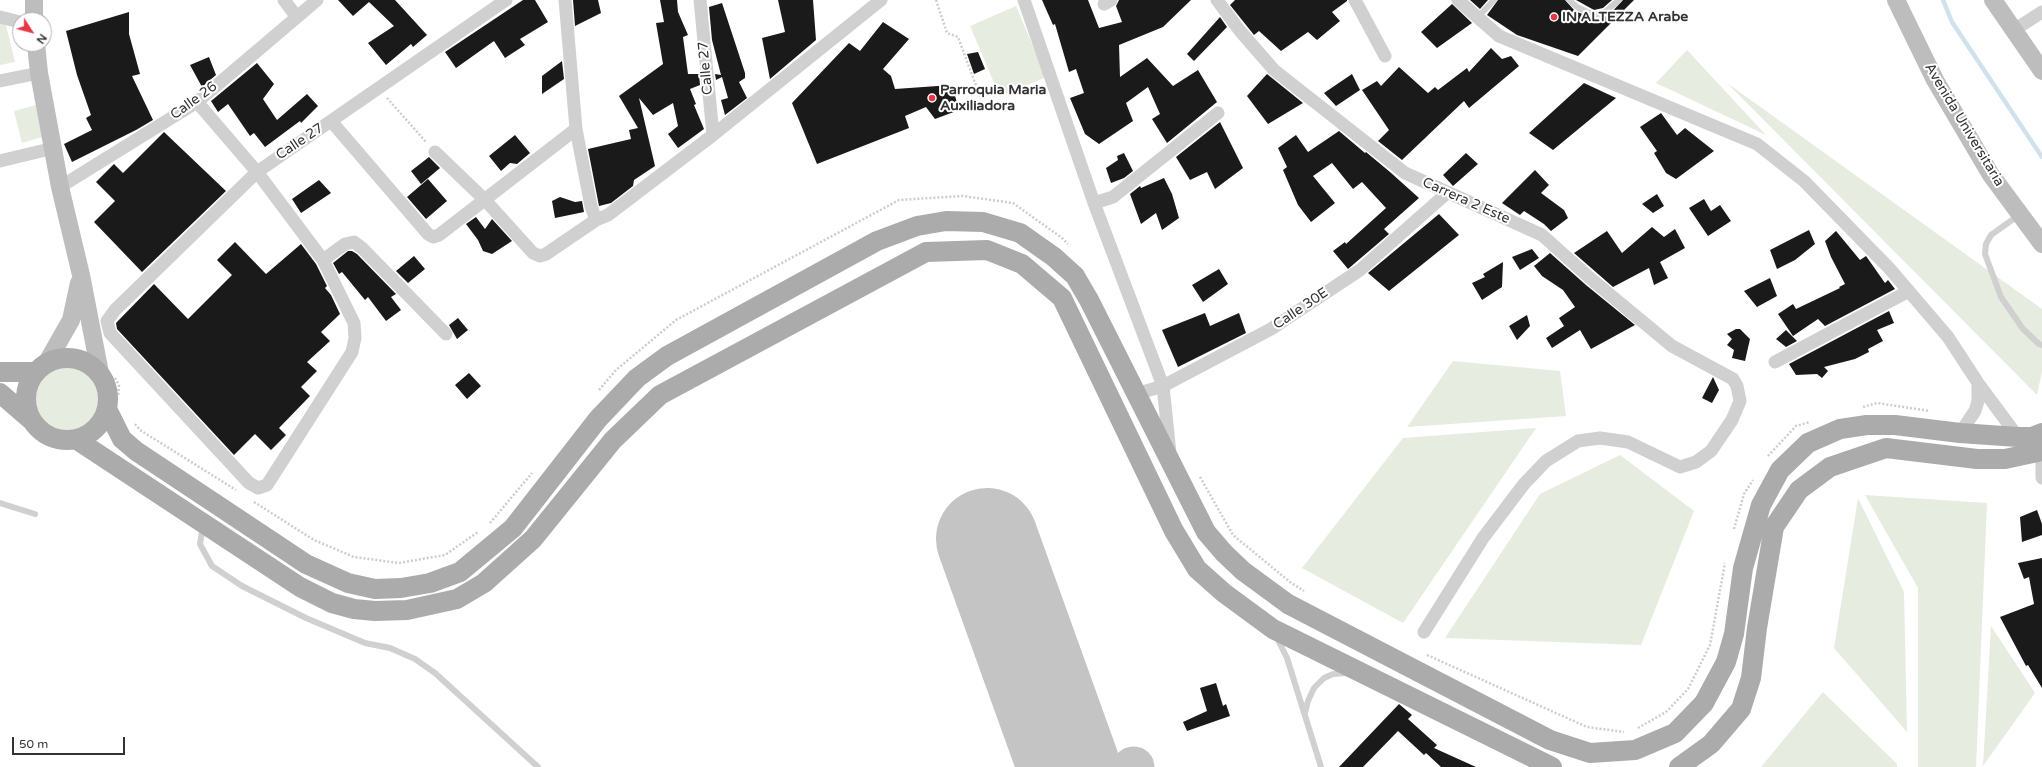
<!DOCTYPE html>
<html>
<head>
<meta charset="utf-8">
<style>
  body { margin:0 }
  #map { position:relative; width:2042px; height:767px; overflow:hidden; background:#fff; font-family:"Varela Round",sans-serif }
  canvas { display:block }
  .north { position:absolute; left:12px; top:12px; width:40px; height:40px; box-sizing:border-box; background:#fff; border:1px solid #adadad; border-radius:50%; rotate:126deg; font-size:11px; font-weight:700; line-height:16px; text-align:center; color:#333 }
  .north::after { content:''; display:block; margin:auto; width:14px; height:18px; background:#e63946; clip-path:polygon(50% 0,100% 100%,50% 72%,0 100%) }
  .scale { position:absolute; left:12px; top:737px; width:113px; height:18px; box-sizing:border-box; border:2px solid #333; border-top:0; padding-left:5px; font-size:12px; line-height:14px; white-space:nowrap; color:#333; -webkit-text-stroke:3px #fff; paint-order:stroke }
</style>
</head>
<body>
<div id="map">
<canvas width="2042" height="767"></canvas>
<div class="north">N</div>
<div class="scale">50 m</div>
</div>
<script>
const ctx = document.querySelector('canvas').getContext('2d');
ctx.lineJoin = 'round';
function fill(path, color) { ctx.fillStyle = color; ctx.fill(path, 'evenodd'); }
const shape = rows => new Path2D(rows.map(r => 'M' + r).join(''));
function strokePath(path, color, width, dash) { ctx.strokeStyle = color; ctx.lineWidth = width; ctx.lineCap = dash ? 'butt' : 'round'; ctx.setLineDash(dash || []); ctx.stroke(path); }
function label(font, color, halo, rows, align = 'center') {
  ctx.font = font + ' "Varela Round",sans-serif'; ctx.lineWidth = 4; ctx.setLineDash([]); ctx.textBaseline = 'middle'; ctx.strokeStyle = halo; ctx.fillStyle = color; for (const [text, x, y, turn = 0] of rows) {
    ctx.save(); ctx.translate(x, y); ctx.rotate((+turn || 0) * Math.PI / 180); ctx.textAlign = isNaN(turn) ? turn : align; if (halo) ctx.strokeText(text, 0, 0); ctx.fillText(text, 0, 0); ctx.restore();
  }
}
fill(shape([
  [1016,6,1046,77,1000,97,970,26],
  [0,20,5,21,15,62,0,65],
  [1687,50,1766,135,1656,83],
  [1727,83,2042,309,2042,371,2037,395],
  [36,105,42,137,22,143,14,111],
  '29 400a39 39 0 1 1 78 0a39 39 0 1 1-78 0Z',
  [1453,361,1560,371,1566,416,1407,427],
  [1536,428,1403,623,1302,568,1403,438],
  [1620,455,1694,511,1641,645,1445,638,1540,494],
  [1865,495,1987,503,1976,767,1918,767,1918,588],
  [1858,498,1904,592,1907,732,1834,648],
  [1991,626,2035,693,1983,766],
  [1823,692,1897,764,1897,767,1761,767]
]), '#e6ecdf');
strokePath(shape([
  [1943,0,1952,22,2042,157]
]), '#cfe2ee', 4.5);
strokePath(shape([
  [1133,767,1134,767]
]), '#c4c4c4', 41);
strokePath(shape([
  [987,539,1069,767]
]), '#c4c4c4', 102);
fill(shape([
  [338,0,395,0,427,35,413,47,411,44,386,65,368,43,394,26,369,2,353,16],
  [523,0,535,0,548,22,520,39,525,45,505,58,494,41,456,68,445,52],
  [573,0,598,0,601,13,575,26],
  [660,0,677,0,678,12,688,35,683,37,688,74,699,74,700,85,690,89,696,104,694,105,704,129,678,148,668,134,678,126,673,103,653,115,639,98,655,166,634,180,633,186,611,203,599,206,588,149,631,139,629,130,638,128,619,96,663,64,656,23,664,22],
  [778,0,813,0,816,40,770,79,762,38,785,32],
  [1042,0,1088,0,1099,28,1122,22,1116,6,1119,0,1191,0,1163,27,1119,45,1120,77,1147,58,1173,86,1198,70,1217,102,1167,143,1152,119,1160,114,1148,87,1126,103,1133,121,1099,144,1085,134,1070,98,1084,93,1076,69,1069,72,1055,24,1053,25],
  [1235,0,1347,0,1347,1,1332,12,1340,21,1317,40,1308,32,1281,51,1259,31,1254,35,1230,5],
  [1470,0,1488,0,1480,9],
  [1498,0,1565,0,1575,11,1594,19,1608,16,1623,0,1634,0,1578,56,1517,35,1487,15],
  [1576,0,1612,0,1603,8,1594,10],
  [722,3,745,73,745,78,739,82,747,98,725,115,721,100,728,98,722,77,716,80,715,74,721,75,712,40,709,7],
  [1452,4,1472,23,1437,48,1421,32],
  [129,12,129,34,140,74,132,76,153,120,136,130,72,162,64,144,92,130,86,118,91,115,77,75,66,31],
  [1220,17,1227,27,1194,61,1187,54],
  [883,22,909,39,883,69,891,76,895,89,952,85,959,110,935,119,926,107,905,116,909,128,817,164,792,103,849,43,860,51],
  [1491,48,1502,59,1511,56,1519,66,1469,108,1464,101,1402,160,1378,141,1389,130,1362,90,1377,81,1381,86,1399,67,1428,93,1435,87,1438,90,1467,68,1469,72],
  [978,52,985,69,974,74,967,54],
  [209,57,216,75,202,87,190,65],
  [562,61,564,79,542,94,542,76],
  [257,63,274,84,263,99,277,120,307,94,318,106,301,123,300,121,265,147,254,133,250,136,228,104,218,112,211,101],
  [1267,74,1303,103,1268,124,1247,96],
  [1352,74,1360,90,1336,106,1324,93],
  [1584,83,1616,98,1553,150,1529,133],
  [1661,113,1677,135,1685,128,1714,151,1676,179,1666,173,1654,153,1657,151,1640,127],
  [1220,122,1243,168,1215,189,1207,172,1190,180,1176,157],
  [1339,131,1365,153,1366,152,1390,172,1419,198,1384,229,1389,234,1348,269,1333,251,1345,242,1346,244,1386,208,1362,182,1353,189,1332,163,1313,176,1335,203,1311,222,1298,205,1283,170,1287,167,1278,148,1296,135,1308,152],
  [164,132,226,191,142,272,94,222,115,201,96,182,114,164,123,173],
  [515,135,530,153,517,164,510,163,501,171,489,156],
  [1124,153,1133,171,1124,178,1111,183,1106,168,1118,160,1117,156],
  [1466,153,1478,164,1453,186,1443,175],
  [429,157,440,168,421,184,411,171],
  [1535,170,1549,185,1541,193,1564,210,1568,218,1551,231,1544,224,1524,211,1520,215,1502,203],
  [1164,178,1172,194,1179,218,1162,230,1156,213,1141,224,1130,194,1140,186,1141,188],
  [428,179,447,201,426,219,407,197],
  [319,180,331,193,301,213,292,199],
  [1657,194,1664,206,1653,213,1642,204],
  [560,197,575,202,582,201,584,212,555,218,552,201],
  [1704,199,1711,211,1720,205,1731,221,1708,236,1689,208],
  [1439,214,1459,235,1389,291,1368,273],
  [476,217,485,229,492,219,512,241,492,254,483,251,478,240,466,224],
  [1652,227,1664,237,1675,229,1685,248,1660,262,1668,278,1654,285,1649,268,1613,287,1574,253,1607,231,1622,253],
  [1809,230,1815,244,1795,260,1777,269,1770,250],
  [1836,231,1860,260,1866,256,1885,283,1888,280,1895,289,1825,326,1818,319,1793,336,1778,314,1793,304,1796,309,1840,288,1839,287,1845,284,1831,257,1825,241],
  [235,242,266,274,301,244,316,264,327,286,325,288,331,295,340,314,321,332,330,341,307,362,317,371,301,387,310,396,279,428,286,435,271,450,255,434,234,455,117,329,116,323,154,284,188,319,232,275,217,260],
  [1532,249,1539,258,1520,270,1512,257],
  [348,251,352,251,357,254,396,294,391,297,401,310,386,321,368,297,365,300,342,272,339,274,333,263],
  [1550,253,1586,285,1635,325,1591,349,1580,330,1552,348,1546,338,1564,326,1559,318,1575,307,1563,290,1542,276,1534,266],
  [414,256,425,269,408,283,396,271],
  [1503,262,1502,287,1482,300,1472,283,1485,277,1483,274],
  [1219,269,1228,284,1203,302,1192,285],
  [1770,278,1777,296,1757,307,1744,291],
  [1889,311,1894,323,1877,330,1883,341,1868,349,1869,352,1855,359,1824,367,1828,371,1822,378,1817,374,1796,375,1789,364],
  [1205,313,1210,326,1239,313,1246,333,1178,367,1162,330],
  [1527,315,1530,326,1517,340,1509,326],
  [458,318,468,330,457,339,449,325],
  [1736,329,1740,329,1750,339,1745,361,1732,358,1734,350,1727,345,1732,339,1727,334],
  [1786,330,1797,341,1786,347,1776,339],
  [469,373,481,386,467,399,455,385],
  [1713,377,1719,390,1712,403,1702,398],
  [2037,510,2042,524,2042,535,2022,542,2020,517],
  [2042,558,2042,688,2028,665,2026,666,2000,617,2034,604,2029,577,2024,579,2018,563],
  [1216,683,1223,706,1226,704,1230,716,1187,731,1183,722,1207,711,1200,688],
  [1399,704,1412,715,1408,719,1437,745,1434,748,1476,767,1441,767,1426,753,1424,755,1398,731,1363,767,1339,767]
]), '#1a1a1a');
strokePath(shape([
  [936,0,947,33,958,37,981,99],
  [387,98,426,142],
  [115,378,119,385,118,397],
  [599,390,616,370,676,320,899,200,963,196,1013,203,1062,238,1068,244],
  [1863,407,1877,403,1930,411],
  [135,424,140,430,236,490],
  [1768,456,1796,426,1810,422],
  [1200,477,1233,535,1290,582,1304,591],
  [254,502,314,540,354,557,399,563,445,555,478,532],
  [490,523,532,473],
  [1734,529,1744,494,1753,480],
  [1427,655,1587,727,1624,732],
  [1638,728,1666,712,1688,689,1710,645,1725,563]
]), '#cdcdcd', 2.5, [2, 2]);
strokePath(shape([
  [1569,0,1577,7,1593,15,1605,12,1619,0],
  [1478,17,1494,0],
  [2019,215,1991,235,1986,244,1985,254,2001,297,2023,329,2039,344,2042,345],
  [0,503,35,514],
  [203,526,200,544,212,566,242,586,306,618,365,643,390,648,415,659,435,673,538,767],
  [1276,636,1287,658,1321,767],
  [1305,713,1308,701,1314,688,1324,678,1333,674,1347,673]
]), '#d0d0d0', 6);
strokePath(shape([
  [284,0,296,16],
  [565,0,576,129,591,206,596,220],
  [700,0,713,135],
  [1024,0,1094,203,1163,386,1170,453],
  [1217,0,1240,31,1274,70,1405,173,1542,235,1591,279,1672,346,1733,379,1737,386,1740,401,1732,420,1711,451,1696,462,1680,467,1628,442,1600,438,1578,441,1546,461,1524,484,1483,538,1424,632],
  [1355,0,1385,56],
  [1458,0,1499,36,1757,144,1804,181,1889,268,1948,337,1978,383,2018,437],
  [1104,4,1111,0],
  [0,17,20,22],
  [2014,30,2042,12],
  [0,81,39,73],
  [197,102,257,172,323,260,354,323,355,338,352,352,267,485,258,488,249,483,110,333,107,321,115,310,257,172,506,0],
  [331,121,428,234,433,237,439,235,576,129],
  [435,152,485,200,533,253,540,256,546,254,596,220,608,215,713,135,881,0],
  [0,161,54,148],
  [60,187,197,102,317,0],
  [1094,203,1113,197,1218,113],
  [323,260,345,244,354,242,362,248,446,334],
  [1775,362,1909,291],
  [1136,394,1163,386,1271,329,1360,270,1447,193],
  [1960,433,1975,411,1978,401,1978,383],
  [2042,451,2042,478]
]), '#d0d0d0', 13);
strokePath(shape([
  [1896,0,1935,80,1991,175,2042,244],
  [1993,0,2042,71],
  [34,20,34,0],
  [36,44,39,73,60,187,81,275,100,373],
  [46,364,71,320,79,283]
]), '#bdbdbd', 18);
strokePath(shape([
  '26 399a41 41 0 1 1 82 0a41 41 0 1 1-82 0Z',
  [0,372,36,372],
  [0,393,30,419],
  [107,409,122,439,136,451,306,564,348,583,375,589,401,588,430,583,460,572,513,528,598,419,637,378,667,356,877,241,917,226,946,221,983,222,1020,233,1054,257,1075,276,1089,300,1206,532,1224,553,1243,571,1288,604,1550,740,1590,753,1635,750,1675,733,1704,703,1726,662,1734,634,1743,568,1761,505,1780,470,1808,443,1840,429,1867,425,1895,425,1960,433,2018,437,2032,437,2042,433],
  [77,440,300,587,332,603,354,609,375,611,407,610,457,599,484,583,533,539,613,440,660,395,926,252,987,250,1022,264,1062,298,1174,531,1197,569,1224,593,1273,629,1552,767],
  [1679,767,1711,744,1741,709,1751,678,1757,628,1774,527,1799,490,1830,467,1886,448,1977,459,2005,459,2042,451]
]), '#ababab', 20);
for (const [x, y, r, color] of [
  [1554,17,4,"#e63946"],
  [932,98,4,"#e63946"]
]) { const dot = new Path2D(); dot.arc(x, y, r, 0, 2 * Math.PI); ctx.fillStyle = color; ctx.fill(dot); strokePath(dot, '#fff', 1.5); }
label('bold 14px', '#333', '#fff', [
  ["IN ALTEZZA Arabe",1562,17],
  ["Parroquia Maria",940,90],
  ["Auxiliadora",940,106]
], 'left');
label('14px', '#333', '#fff', [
  ["Calle 27",706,68,-95],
  ["Calle 26",194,101,-36],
  ["Avenida Universitaria",1964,125,59],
  ["Calle 27",300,142,-34],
  ["Carrera 2 Este",1466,201,24],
  ["Calle 30E",1301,309,-34]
]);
</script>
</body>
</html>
